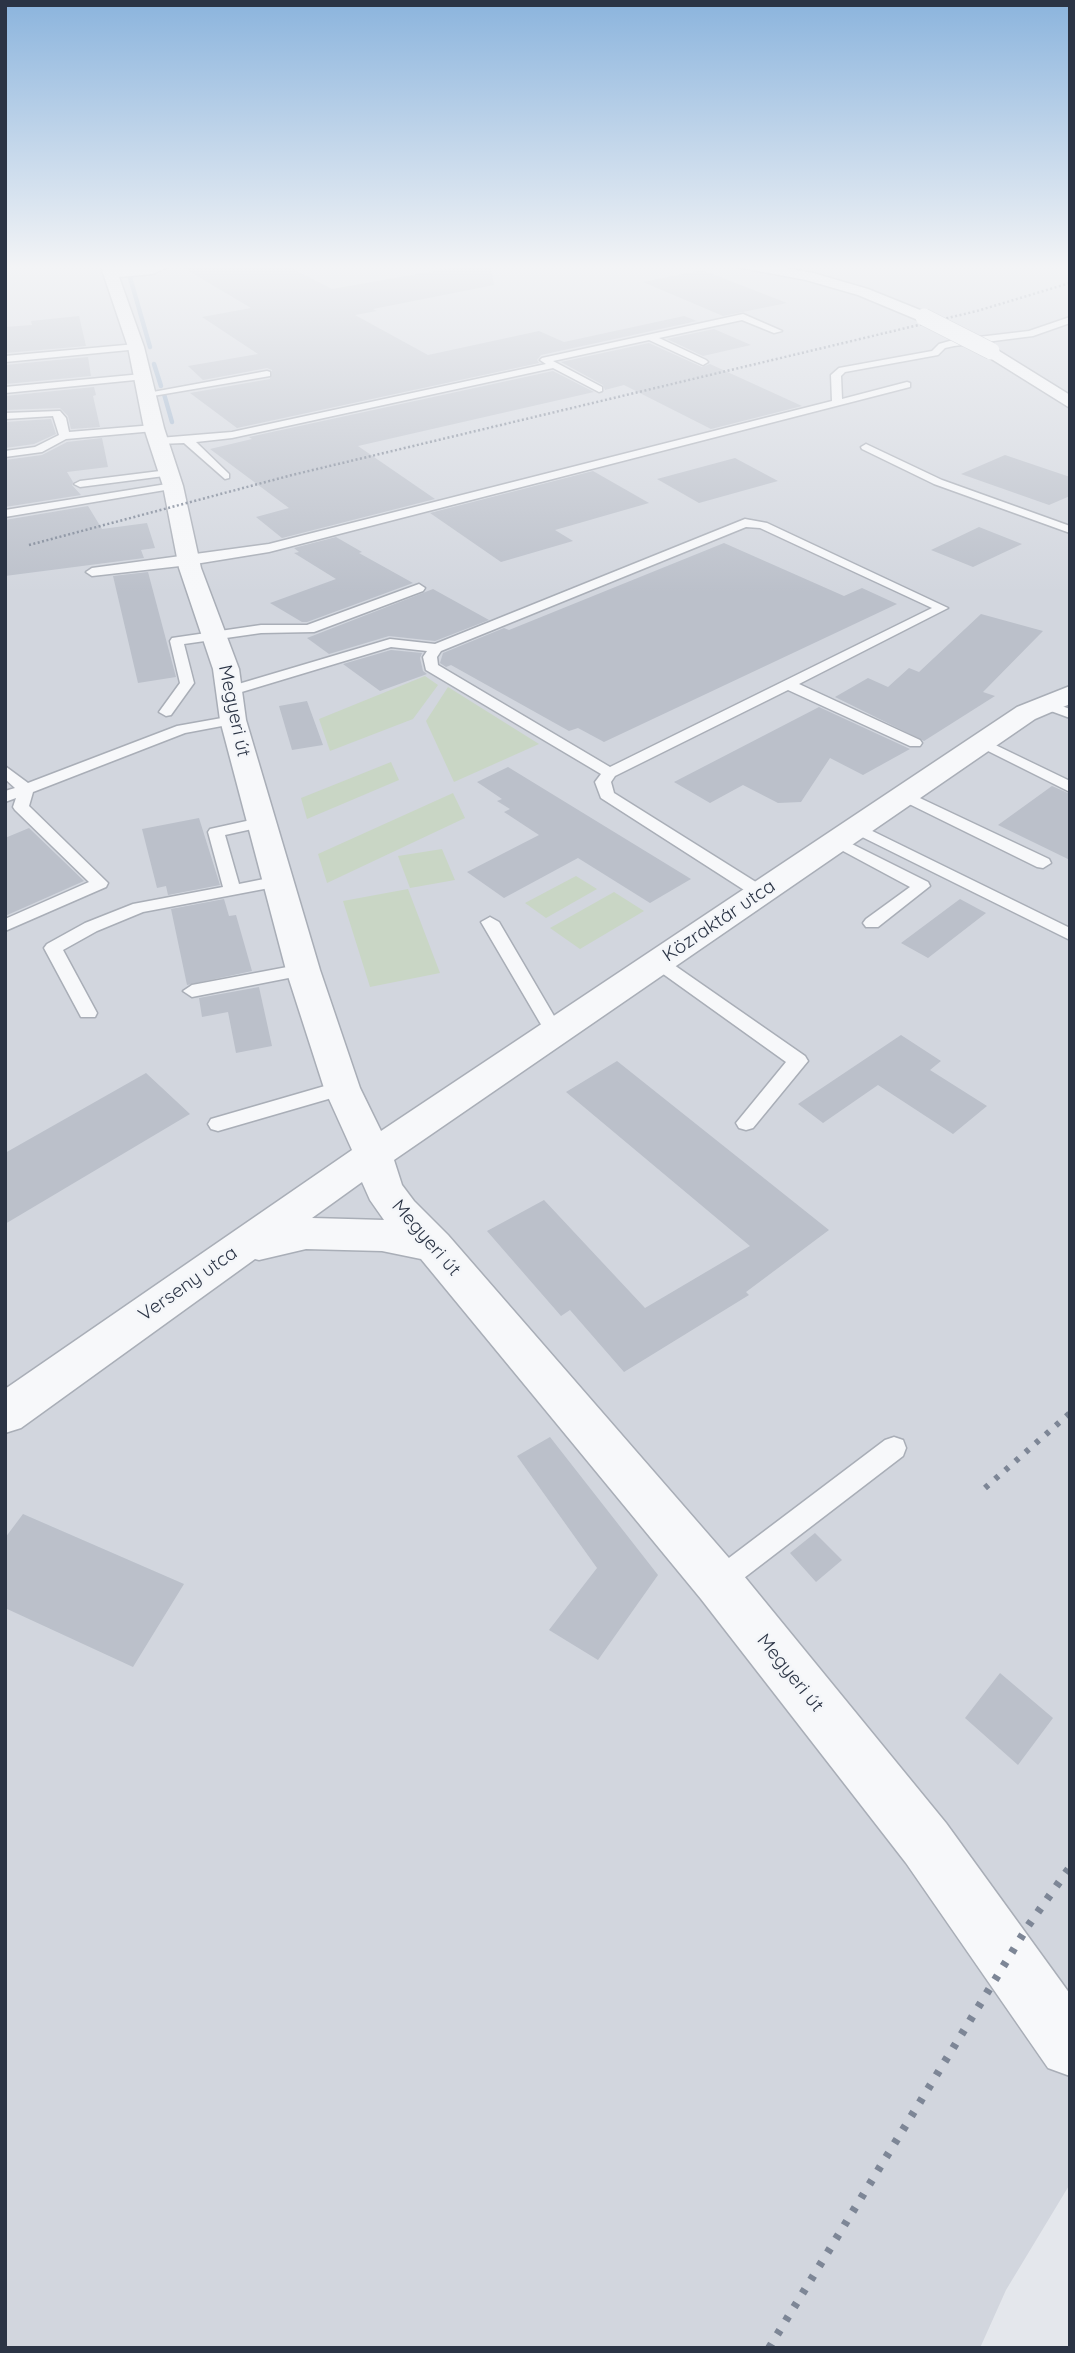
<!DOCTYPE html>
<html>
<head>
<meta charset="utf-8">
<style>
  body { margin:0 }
  #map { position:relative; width:1075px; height:2353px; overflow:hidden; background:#e4e7ec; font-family:Quicksand,sans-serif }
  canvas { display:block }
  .frame { position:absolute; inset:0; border:7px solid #2b3445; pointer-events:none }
</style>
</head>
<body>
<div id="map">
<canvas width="1075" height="2353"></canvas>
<div class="frame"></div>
</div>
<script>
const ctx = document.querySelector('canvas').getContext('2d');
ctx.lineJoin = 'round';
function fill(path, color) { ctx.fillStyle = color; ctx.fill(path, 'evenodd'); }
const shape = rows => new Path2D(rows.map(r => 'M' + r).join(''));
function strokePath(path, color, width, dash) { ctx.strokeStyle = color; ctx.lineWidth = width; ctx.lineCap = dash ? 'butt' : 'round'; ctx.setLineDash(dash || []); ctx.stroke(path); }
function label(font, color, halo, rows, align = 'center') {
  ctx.font = font + ' Quicksand,sans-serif'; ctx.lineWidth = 5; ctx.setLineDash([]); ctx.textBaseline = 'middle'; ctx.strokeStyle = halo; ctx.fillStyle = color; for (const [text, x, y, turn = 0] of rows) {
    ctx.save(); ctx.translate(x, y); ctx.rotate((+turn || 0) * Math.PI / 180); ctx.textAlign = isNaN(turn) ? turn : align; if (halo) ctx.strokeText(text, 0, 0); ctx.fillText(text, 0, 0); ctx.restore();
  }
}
fill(shape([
  [5,264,1070,264,1070,2184,1006,2290,980,2348,5,2348]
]), '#d2d6de');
fill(shape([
  [425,676,438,685,413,719,330,751,319,719],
  [448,687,539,744,454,782,426,721],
  [391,762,399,780,307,819,301,798],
  [453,793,465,818,327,883,318,854],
  [442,849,455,880,410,888,398,856],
  [576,876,597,889,546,918,525,903],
  [408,889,440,973,370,987,343,901],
  [614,892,644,911,580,949,550,928]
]), '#c9d6c5');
strokePath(shape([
  [129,274,150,347],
  [154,364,161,386],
  [164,394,172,422]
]), '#9fb4cc', 4.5);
fill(shape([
  [177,264,283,264,332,289,474,264,490,264,494,285,373,309,377,311,355,315,428,355,539,331,564,342,684,316,697,321,541,355,537,360,539,363,237,428,190,393,270,379,272,370,267,368,203,380,188,366,258,354,202,317,251,308],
  [702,270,787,303,723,316,643,282],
  [79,316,86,346,5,353,5,327,32,325,31,321],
  [714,329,751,345,703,356,667,339],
  [649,343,702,367,710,364,802,406,711,429,624,385,605,390,603,385,561,362],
  [88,357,91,376,5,384,5,365],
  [553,371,594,392,358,446,435,499,282,538,256,517,289,508,210,449,252,439,249,437],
  [94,387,96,395,93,396,100,427,71,429,68,416,60,408,5,410,5,396],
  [51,419,56,434,34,444,5,448,5,422],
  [102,438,108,467,67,472,73,482,72,485,81,495,5,507,5,460,42,455,67,442],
  [1005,455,1070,477,1070,496,1049,505,961,474],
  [735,458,778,481,699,503,657,479],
  [593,471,649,503,555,530,573,541,501,562,430,513],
  [88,506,102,529,147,523,155,548,141,550,144,558,5,576,5,520],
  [979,527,1022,544,973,567,931,550],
  [336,537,362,552,359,553,413,583,307,622,302,622,270,603,336,579,294,553,299,552,294,548],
  [724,543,844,596,862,588,897,604,604,742,578,728,569,731,451,665,446,667,440,663,443,653,504,628,509,630],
  [148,572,176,677,138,683,113,576],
  [433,589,489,620,435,641,389,636,329,654,307,638],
  [981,614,1043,631,983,692,995,696,924,741,835,697,868,678,888,687,909,668,919,672],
  [391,650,422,653,420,658,423,671,427,674,380,691,343,664],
  [307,701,323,745,292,750,279,706],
  [819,707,910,749,863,775,830,758,801,802,778,803,743,785,710,803,674,782],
  [508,767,691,879,650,903,578,858,504,898,467,872,539,835,504,812,510,809,497,801,502,799,477,782],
  [1052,786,1070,794,1070,860,998,825],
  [199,818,220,885,168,895,166,886,157,888,142,829],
  [29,828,84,881,5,916,5,838],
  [224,899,229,916,236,915,252,971,187,985,171,909],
  [960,899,986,913,928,958,901,943],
  [259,987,272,1046,236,1053,228,1012,202,1017,199,998],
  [901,1035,941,1061,930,1070,987,1106,953,1134,878,1085,823,1123,798,1104],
  [617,1061,829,1230,746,1292,749,1295,624,1372,570,1310,561,1316,487,1231,544,1200,645,1308,750,1246,566,1092],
  [146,1073,190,1114,5,1224,5,1153],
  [550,1437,658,1575,598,1660,549,1630,597,1568,517,1456],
  [23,1514,184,1584,133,1667,5,1608,5,1538],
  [815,1533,842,1560,816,1582,790,1553],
  [1000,1673,1053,1718,1018,1765,965,1718]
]), '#bbc0ca');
const service = shape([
  [743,314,782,331,774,333,742,320,659,338,706,360,708,362,703,365,649,340,553,361,602,387,602,391,599,392,553,368,232,438,196,442,229,474,229,478,225,479,184,443,159,444,154,441,159,438,232,432,546,364,540,360,542,358,743,314],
  [1070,317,1070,323,1033,336,954,346,945,348,938,355,845,372,841,376,842,399,907,382,910,383,910,387,269,552,189,565,92,576,86,572,92,568,269,544,832,401,831,375,839,368,932,351,939,344,953,340,1029,331,1070,317],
  [136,344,139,345,139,349,5,362,5,356,136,344],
  [267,371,270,372,270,376,147,397,142,394,267,371],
  [142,374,147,377,145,379,5,393,5,387,142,374],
  [60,411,66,418,69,432,154,425,159,428,154,431,66,439,42,452,5,457,5,451,35,447,59,435,53,416,5,419,5,413,60,411],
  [866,444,942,480,1070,526,1070,533,934,484,862,449,861,447,866,444],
  [168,470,174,473,172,475,80,487,74,484,80,481,168,470],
  [173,483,177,484,177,488,5,517,5,510,173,483],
  [745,519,767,523,948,608,799,684,920,740,922,743,920,746,910,746,788,690,615,776,611,782,614,793,767,889,769,893,767,897,755,897,601,798,595,782,601,774,426,670,423,657,427,651,391,647,235,694,225,694,223,691,225,688,390,639,435,644,745,519],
  [746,527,760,528,932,608,610,767,438,665,437,657,441,651,746,527],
  [419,584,425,588,423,591,314,632,261,633,184,644,194,683,171,715,166,716,159,712,180,683,170,641,172,638,261,625,307,625,419,584],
  [1045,700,1070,709,1070,718,1040,707,1038,704,1045,700],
  [233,716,240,720,238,723,185,733,33,792,29,806,108,883,106,887,5,931,5,919,89,882,15,810,13,807,16,798,5,802,5,791,15,788,5,779,5,766,28,783,177,726,233,716],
  [983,739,1070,781,1070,792,978,746,976,743,978,740,983,739],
  [905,791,1049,859,1051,863,1043,868,1037,867,899,799,897,796,905,791],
  [260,818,266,820,268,823,266,826,225,835,239,884,279,876,285,877,287,881,285,885,143,912,97,931,63,950,97,1013,95,1017,81,1017,44,948,47,944,85,923,133,904,223,887,208,832,210,829,260,818],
  [856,823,1070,928,1070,940,850,831,848,828,850,825,856,823],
  [836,836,928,882,930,886,878,927,866,927,863,923,866,919,910,887,830,844,828,841,830,838,836,836],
  [490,917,499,922,564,1033,562,1038,555,1039,548,1038,546,1033,481,922,490,917],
  [658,956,664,958,805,1056,808,1061,753,1128,746,1130,739,1128,736,1123,786,1062,652,966,649,962,658,956],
  [303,964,309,966,312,970,309,974,192,997,183,991,192,985,303,964],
  [342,1081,349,1083,352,1088,349,1093,218,1131,211,1129,208,1124,211,1119,342,1081],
  [894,1437,903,1440,906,1448,903,1456,727,1591,718,1595,709,1591,705,1582,709,1573,885,1440,894,1437]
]);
const minor = shape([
  [100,264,114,264,116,268,174,264,153,274,119,277,144,347,164,428,183,486,201,568,239,669,246,720,320,970,360,1088,381,1131,1017,707,1070,686,1070,704,1035,719,394,1160,402,1185,414,1201,448,1235,735,1565,946,1823,1070,1994,1070,2076,1048,2068,906,1863,701,1599,421,1259,382,1251,306,1249,259,1260,255,1259,21,1428,5,1433,5,1389,352,1150,324,1088,286,970,220,720,213,669,179,568,163,486,144,428,128,347,100,264],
  [362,1182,370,1200,384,1220,312,1218,362,1182]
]);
const tertiary = shape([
  [735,264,764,264,813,273,868,289,930,314,932,317,924,322,918,320,858,295,806,280,737,267,735,264],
  [991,346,1070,395,1070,408,985,355,982,351,991,346]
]);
strokePath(service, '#a9aeb7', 3);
strokePath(minor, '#a9aeb7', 3);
strokePath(tertiary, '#a9aeb7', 3);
fill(service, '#f7f8fa');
fill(minor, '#f7f8fa');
fill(tertiary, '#f7f8fa');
strokePath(shape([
  [29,545,292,475,977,311,1070,283]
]), '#7d8696', 2.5, [2, 2.5]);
strokePath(shape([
  [985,1488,1070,1413]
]), '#7d8696', 6, [4.5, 9]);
strokePath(shape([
  [769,2348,1028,1926,1070,1867]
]), '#7d8696', 8, [5, 11]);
const tertiaryBridge = shape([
  [924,317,991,351]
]);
strokePath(tertiaryBridge, '#a9aeb7', 18, []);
strokePath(tertiaryBridge, '#f7f8fa', 17);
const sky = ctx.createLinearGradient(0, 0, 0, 593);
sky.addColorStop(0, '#8bb4dd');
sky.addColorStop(0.45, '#f3f4f6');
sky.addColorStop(1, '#f3f4f600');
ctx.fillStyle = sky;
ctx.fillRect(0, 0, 1075, 593);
label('19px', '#2b3445', '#f4f6f9', [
  ["Megyeri út",234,711,78],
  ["Közraktár utca",719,921,-34],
  ["Megyeri út",426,1238,49],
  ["Verseny utca",188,1284,-35],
  ["Megyeri út",790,1673,51]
]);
</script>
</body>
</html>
